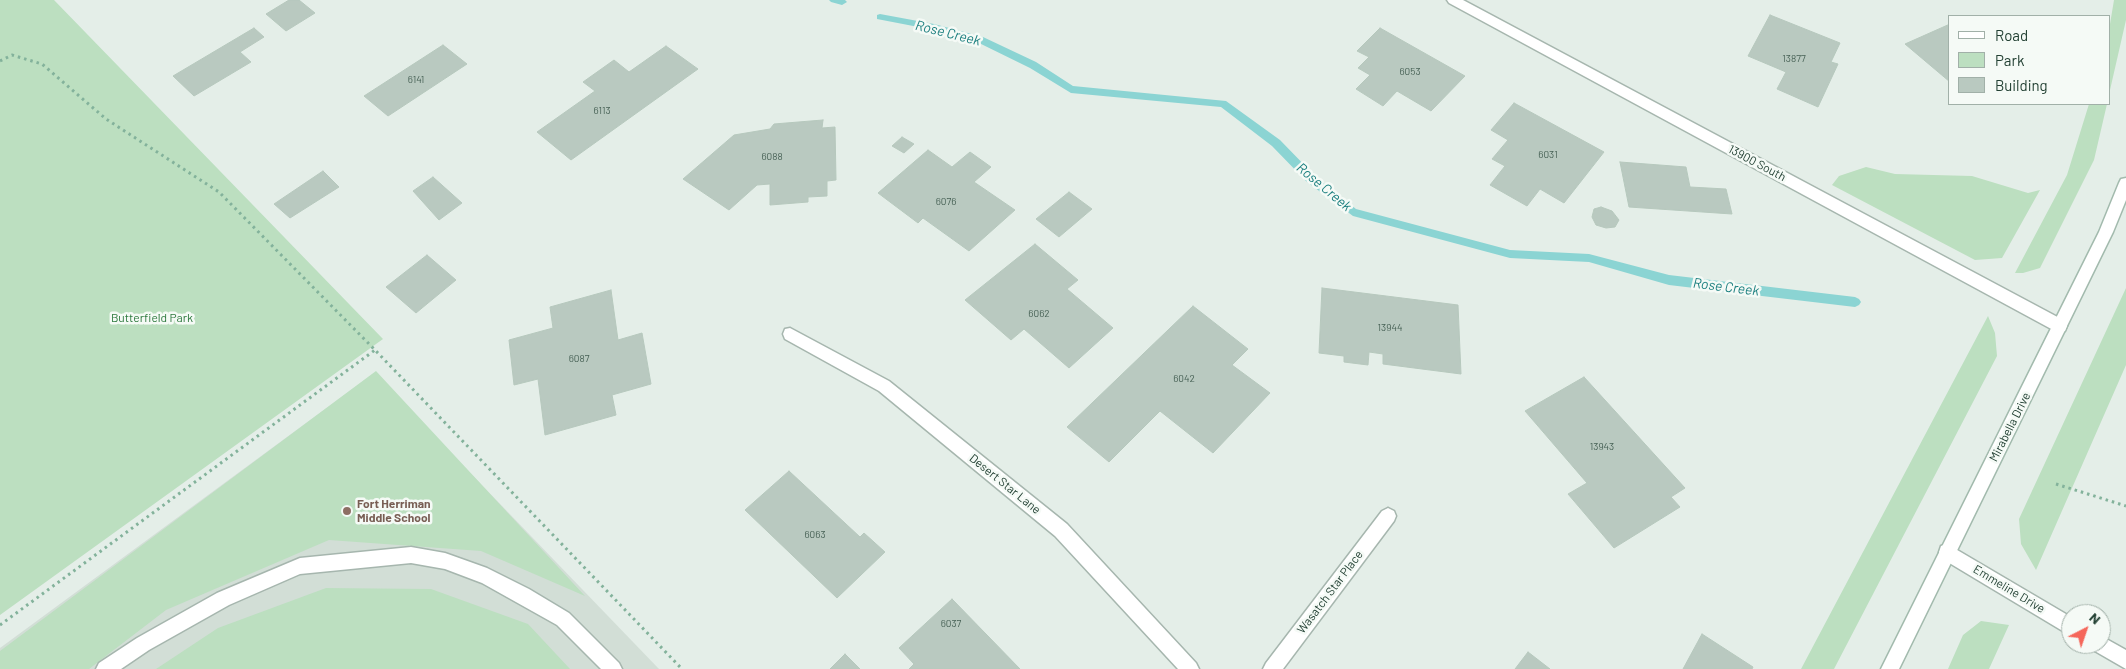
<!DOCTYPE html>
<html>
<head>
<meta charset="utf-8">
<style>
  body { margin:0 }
  #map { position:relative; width:2126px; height:669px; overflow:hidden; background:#e4eee8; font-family:Barlow,sans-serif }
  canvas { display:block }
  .legend { position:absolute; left:1948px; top:15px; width:162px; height:90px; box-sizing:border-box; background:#f5faf6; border:1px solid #a1b0a8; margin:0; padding:6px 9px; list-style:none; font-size:15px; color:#224033 }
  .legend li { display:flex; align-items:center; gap:10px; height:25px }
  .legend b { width:25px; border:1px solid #a1b0a8 }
  .north { position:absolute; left:2061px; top:604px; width:50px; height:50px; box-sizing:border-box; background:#f5faf6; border:1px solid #a1b0a8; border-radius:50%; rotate:41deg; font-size:14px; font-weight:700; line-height:20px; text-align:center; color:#224033 }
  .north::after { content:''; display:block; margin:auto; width:18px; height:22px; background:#f5665a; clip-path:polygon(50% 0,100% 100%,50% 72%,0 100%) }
</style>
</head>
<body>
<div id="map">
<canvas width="2126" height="669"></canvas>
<ul class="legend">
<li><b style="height:6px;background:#fff"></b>Road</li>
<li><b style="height:14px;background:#bcdfc0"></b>Park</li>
<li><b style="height:14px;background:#b9c9c0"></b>Building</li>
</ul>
<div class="north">N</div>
</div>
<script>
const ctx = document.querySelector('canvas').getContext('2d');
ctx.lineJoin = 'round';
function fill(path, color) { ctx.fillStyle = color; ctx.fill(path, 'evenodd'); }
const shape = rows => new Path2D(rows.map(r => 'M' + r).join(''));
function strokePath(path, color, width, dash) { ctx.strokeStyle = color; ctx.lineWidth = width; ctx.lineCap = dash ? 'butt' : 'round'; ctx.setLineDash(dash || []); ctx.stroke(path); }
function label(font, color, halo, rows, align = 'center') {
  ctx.font = font + ' Barlow,sans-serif'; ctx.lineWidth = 5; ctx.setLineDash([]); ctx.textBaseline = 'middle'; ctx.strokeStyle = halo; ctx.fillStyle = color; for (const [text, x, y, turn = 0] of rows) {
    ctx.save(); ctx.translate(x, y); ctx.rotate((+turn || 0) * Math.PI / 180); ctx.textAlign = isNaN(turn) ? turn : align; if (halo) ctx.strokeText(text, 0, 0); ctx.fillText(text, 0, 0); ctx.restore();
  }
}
fill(shape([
  [374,373,659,669,0,669,0,648]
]), '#d2ded6');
fill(shape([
  [0,0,54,0,383,339,0,615],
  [2114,0,2126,0,2126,20,2110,90,2110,24],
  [2089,104,2107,104,2094,160,2040,268,2023,273,2015,273,2067,175],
  [1866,167,1895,174,1972,176,2028,193,2040,190,2002,258,1975,260,1832,185,1839,176],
  [2126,288,2126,365,2036,570,2021,544,2019,519],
  [1988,316,1995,333,1997,356,1834,669,1801,669],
  [376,371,585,596,481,551,329,540,166,610,89,669,0,669,0,651],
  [326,588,431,589,528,624,570,669,156,669,218,628],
  [1981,621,2009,625,1989,669,1948,669,1963,635]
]), '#bcdfc0');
fill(shape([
  [829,0,845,0,847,2,842,5,831,2,829,0],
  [880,14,934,24,983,37,1036,62,1073,86,1226,101,1280,140,1315,176,1356,209,1510,250,1589,254,1669,275,1855,297,1859,299,1861,302,1859,305,1855,307,1669,285,1589,262,1510,258,1353,216,1307,182,1272,146,1221,107,1071,93,1030,68,977,42,934,30,877,19,877,15,880,14]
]), '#8bd4d3');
const building = shape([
  [289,0,299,0,315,13,286,31,266,14,289,0],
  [1770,15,1840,43,1831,62,1838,64,1818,107,1777,89,1786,72,1748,56,1770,15],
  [1950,24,1950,82,1905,44,1950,24],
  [254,28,264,37,240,52,251,62,194,96,173,76,254,28],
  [1380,28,1465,76,1431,111,1397,91,1383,106,1356,89,1370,75,1358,68,1369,57,1357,51,1380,28],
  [443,45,467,64,388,116,364,96,443,45],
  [666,46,698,69,571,160,537,132,595,91,583,82,614,60,629,72,666,46],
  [1514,103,1604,152,1564,203,1540,189,1527,206,1490,185,1505,166,1492,159,1508,140,1491,130,1514,103],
  [823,120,822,128,835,127,836,180,827,181,827,196,808,197,808,202,770,205,770,184,757,185,729,210,683,179,734,135,770,129,774,124,823,120],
  [902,137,914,144,904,153,892,146,902,137],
  [928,150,952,167,970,152,991,167,974,182,1015,210,969,251,923,218,918,223,878,193,928,150],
  [1620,162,1686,167,1690,187,1726,189,1732,214,1629,207,1620,162],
  [323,171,339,187,290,218,274,204,323,171],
  [433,177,462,203,439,220,413,191,433,177],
  [1069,192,1092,209,1059,237,1036,219,1069,192],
  [1601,207,1612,211,1619,220,1615,227,1606,228,1596,225,1592,217,1594,209,1601,207],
  [1035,244,1078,280,1067,289,1113,328,1069,368,1024,329,1011,340,965,300,1035,244],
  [427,255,456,280,416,313,386,287,427,255],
  [1322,288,1458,305,1461,374,1383,364,1383,354,1369,352,1368,365,1344,362,1344,356,1319,353,1322,288],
  [611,290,618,340,642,333,651,384,612,395,616,415,545,435,538,379,514,385,509,340,553,328,550,307,611,290],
  [1193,306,1248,349,1232,365,1270,393,1213,453,1160,411,1109,462,1067,427,1193,306],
  [1584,377,1685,488,1671,497,1680,507,1614,548,1568,494,1587,483,1525,411,1584,377],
  [789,471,860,537,864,533,885,552,837,598,745,510,789,471],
  [952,599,1020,669,909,669,914,664,899,648,952,599],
  [1702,634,1753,667,1752,669,1683,669,1702,634],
  [1528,652,1550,669,1515,669,1528,652],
  [845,654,860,669,830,669,845,654]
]);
fill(building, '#b9c9c0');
strokePath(building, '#b6c8bd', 1);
const lane = shape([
  [411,547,445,553,487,568,529,589,569,613,619,663,622,669,601,669,557,625,482,583,445,569,411,563,300,574,229,605,149,650,121,669,96,669,99,663,137,638,217,593,300,558,411,547]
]);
const street = shape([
  [1447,0,1463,0,2065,321,2067,326,2065,331,2060,332,2055,331,1449,3,1447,0],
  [790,328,889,381,1067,524,1196,663,1199,669,1178,669,1055,536,879,391,785,339,783,334,785,329,790,328],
  [1388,508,1394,511,1396,516,1394,521,1283,669,1263,669,1266,663,1382,511,1388,508],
  [1947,544,2071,617,2071,636,1941,558,1939,552,1941,546,1947,544],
  [2101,636,2126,650,2126,669,2093,650,2090,644,2101,644,2101,636]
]);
const secondary = shape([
  [2126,178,2126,200,2113,232,1899,669,1881,669,2099,232,2119,183,2121,179,2126,178]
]);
strokePath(lane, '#a6b6ae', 3);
strokePath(street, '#a6b6ae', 3);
strokePath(secondary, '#a2baad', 3);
strokePath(shape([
  [0,61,12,55,42,64,106,119,219,192,375,350,682,669],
  [2056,484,2126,506],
  [0,625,375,350]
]), '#83b29b', 3, [2.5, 4]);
fill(lane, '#fff');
fill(street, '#fff');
fill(secondary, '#fff');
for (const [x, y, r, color] of [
  [347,511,5,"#8d6e63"]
]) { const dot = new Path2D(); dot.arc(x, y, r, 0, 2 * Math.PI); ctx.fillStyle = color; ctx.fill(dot); strokePath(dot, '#f5faf6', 2); }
label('10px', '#486256', null, [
  ["13877",1794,59],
  ["6053",1410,72],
  ["6141",416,80],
  ["6113",602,111],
  ["6031",1548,155],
  ["6088",772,157],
  ["6076",946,202],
  ["6062",1039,314],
  ["13944",1390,328],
  ["6087",579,359],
  ["6042",1184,379],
  ["13943",1602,447],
  ["6063",815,535],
  ["6037",951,624]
]);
label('12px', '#224033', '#f5faf6', [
  ["13900 South",1757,163,28],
  ["Mirabella Drive",2010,427,-63],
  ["Desert Star Lane",1005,484,39],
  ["Emmeline Drive",2009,589,31],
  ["Wasatch Star Place",1330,592,-53]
]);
label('12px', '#2b783c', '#f5faf6', [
  ["Butterfield Park",152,318]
]);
label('bold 12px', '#785e54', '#f5faf6', [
  ["Fort Herriman",357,504],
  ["Middle School",357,518]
], 'left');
label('italic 14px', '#1a7e7e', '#f5faf6', [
  ["Rose Creek",948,33,14],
  ["Rose Creek",1324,187,40],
  ["Rose Creek",1726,287,7]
]);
</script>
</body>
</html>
